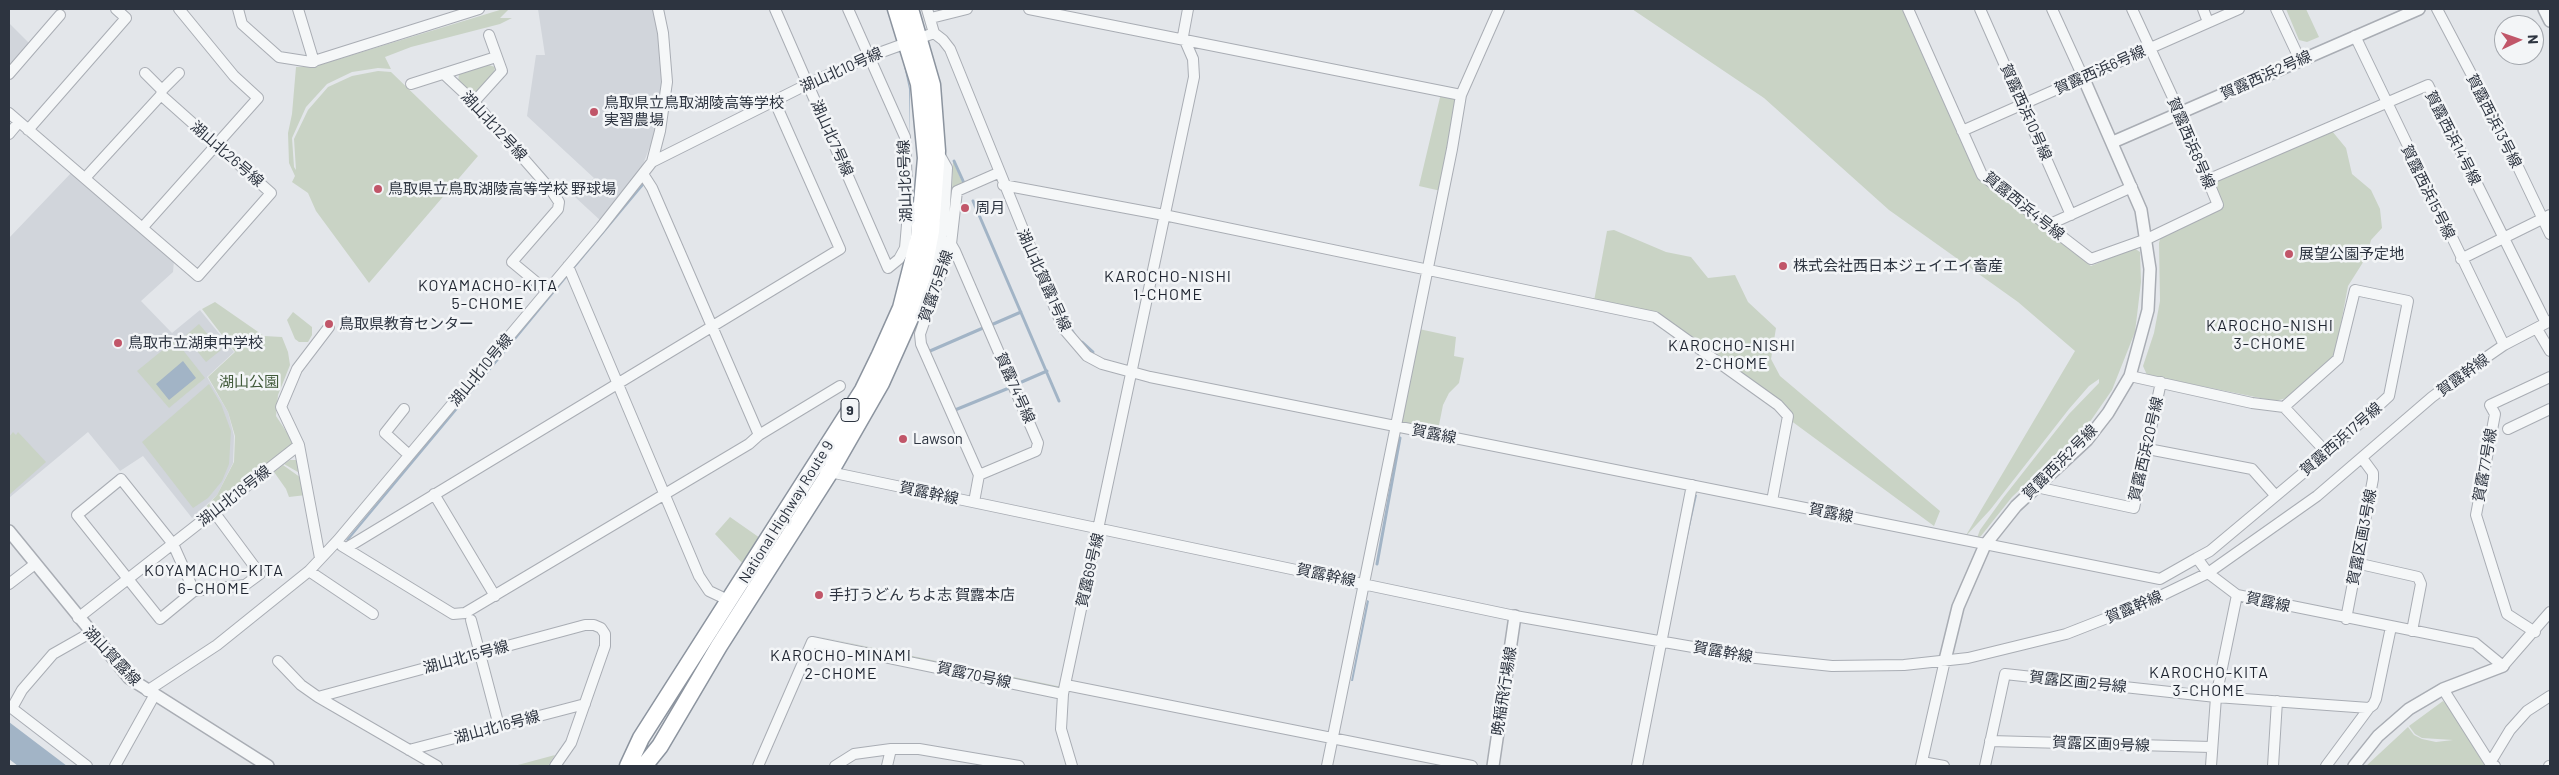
<!DOCTYPE html>
<html>
<head>
<meta charset="utf-8">
<style>
  body { margin:0 }
  #map { position:relative; width:2559px; height:775px; overflow:hidden; background:#e3e6ea; font-family:Barlow,sans-serif }
  canvas { display:block }
  .frame { position:absolute; inset:0; border:10px solid #2d3440; pointer-events:none }
  .north { position:absolute; left:2494px; top:15px; width:50px; height:50px; box-sizing:border-box; background:#f3f5f7; border:1px solid #a4a8ae; border-radius:50%; rotate:87deg; font-size:14px; font-weight:700; line-height:20px; text-align:center; color:#2d3440 }
  .north::after { content:''; display:block; margin:auto; width:18px; height:22px; background:#c15669; clip-path:polygon(50% 0,100% 100%,50% 72%,0 100%) }
</style>
</head>
<body>
<div id="map">
<canvas width="2559" height="775"></canvas>
<div class="frame"></div>
<div class="north">N</div>
</div>
<script>
const ctx = document.querySelector('canvas').getContext('2d');
ctx.lineJoin = 'round';
function fill(path, color) { ctx.fillStyle = color; ctx.fill(path, 'evenodd'); }
const shape = rows => new Path2D(rows.map(r => 'M' + r).join(''));
function strokePath(path, color, width, dash) { ctx.strokeStyle = color; ctx.lineWidth = width; ctx.lineCap = dash ? 'butt' : 'round'; ctx.setLineDash(dash || []); ctx.stroke(path); }
function label(font, color, halo, rows, align = 'center') {
  ctx.font = font + ' Barlow,"Noto Sans JP",sans-serif'; ctx.lineWidth = 5; ctx.setLineDash([]); ctx.textBaseline = 'middle'; ctx.strokeStyle = halo; ctx.fillStyle = color; for (const [text, x, y, turn = 0] of rows) {
    ctx.save(); ctx.translate(x, y); ctx.rotate((+turn || 0) * Math.PI / 180); ctx.textAlign = isNaN(turn) ? turn : align; if (halo) ctx.strokeText(text, 0, 0); ctx.fillText(text, 0, 0); ctx.restore();
  }
}
fill(shape([
  [538,9,655,9,664,65,657,128,642,167,601,221,575,197,594,178,527,116,536,55,545,55],
  [9,23,31,45,9,70],
  [72,172,174,261,173,272,141,301,172,333,200,310,234,352,207,377,228,412,234,436,233,463,217,495,192,518,143,456,120,471,88,432,9,498,9,238]
]), '#d1d5db');
fill(shape([
  [503,9,509,9,500,18,512,18,500,24,411,47,385,57,391,69,378,68,352,72,327,84,306,107,292,138,294,167,296,170,294,139,308,110,328,87,352,76,378,71,391,72,478,156,369,283,316,211,308,193,292,182,295,176,289,163,288,133,292,114,296,67,316,66],
  [1632,9,1902,9,1976,175,2091,266,2134,248,2140,252,2141,282,2135,332,2112,390,2087,426,2012,497,1981,536,1977,538,1980,530,2003,498,2069,414,2099,383,2099,379,2089,386,2069,409,1990,510,1965,537,2075,351,2018,302,1889,210,1764,98],
  [2286,9,2306,9,2319,37,2307,42,2299,40],
  [489,65,495,67,494,76,477,93,471,94,458,82,459,74],
  [1441,93,1454,98,1456,103,1441,191,1419,186],
  [2332,131,2346,148,2352,174,2371,190,2380,209,2382,228,2371,240,2367,256,2348,286,2336,350,2332,357,2287,398,2275,401,2147,375,2143,366,2154,333,2160,301,2159,243,2161,235,2223,208,2213,185,2217,178],
  [953,161,963,184,952,189],
  [1614,230,1666,252,1691,257,1708,278,1735,275,1748,302,1776,328,1771,359,1780,376,1940,511,1934,526,1790,420,1672,326,1594,301,1607,231],
  [215,302,264,336,282,337,288,352,290,365,278,395,276,416,294,443,200,519,196,517,217,495,234,462,235,436,228,412,208,377,235,352,202,309],
  [293,312,312,327,312,335,308,342,299,342,295,339,287,320],
  [199,324,221,350,206,362,185,336],
  [1419,329,1456,337,1454,356,1464,358,1459,383,1449,393,1443,405,1438,430,1402,422],
  [175,340,205,378,169,408,137,371],
  [209,384,221,404,231,431,229,464,222,481,208,498,193,508,142,442],
  [13,432,16,435,18,432,46,462,9,495,9,437],
  [290,460,301,460,303,475,284,464],
  [283,465,304,480,306,495,289,497,286,489,274,472],
  [730,517,760,538,743,564,715,534],
  [811,635,1062,687,1061,689],
  [2443,701,2449,706,2485,766,2366,766,2408,727,2414,735,2422,739,2436,742,2453,740,2422,738,2415,734,2409,726],
  [555,755,548,766,514,766]
]), '#c9d3c5');
fill(shape([
  [892,50,901,50,910,88,910,144,909,89,901,52,892,53,779,103,778,101],
  [643,183,645,184,639,191,574,269,572,268],
  [567,274,569,275,508,349,348,541,346,540],
  [183,361,196,378,169,400,156,384],
  [1695,495,1697,495,1669,621],
  [1367,600,1369,601,1353,681,1351,681],
  [9,722,34,741,67,766,18,766,9,759]
]), '#a2b4c6');
strokePath(shape([
  [954,161,964,183],
  [973,201,1059,401],
  [1048,279,1066,321,1074,334],
  [991,325,1021,312],
  [1082,342,1093,352],
  [930,351,983,328],
  [1017,384,1047,371],
  [955,410,1009,388],
  [1377,564,1400,438]
]), '#a2b4c6', 3);
const minor = shape([
  [238,9,242,24,279,57,311,62,479,9],
  [298,9,314,62],
  [775,9,888,268,899,259,905,248,908,213,905,137,848,9],
  [927,9,934,33],
  [1029,9,1461,95],
  [1908,9,1982,175,2091,259,2147,239,2218,205,2180,113,2132,9],
  [1980,9,2071,215],
  [2052,9,2083,77],
  [2203,9,2208,22],
  [2276,9,2300,60],
  [2437,9,2496,121,2550,234],
  [931,18,967,9],
  [2355,36,2504,345],
  [145,73,162,90,161,95],
  [9,74,60,15],
  [444,74,474,102,551,190,559,202,558,209,512,262,547,291],
  [411,84,496,57],
  [162,90,179,73],
  [474,102,502,71,489,35],
  [9,113,198,276,271,193,161,95,86,177],
  [28,130,126,18,116,9],
  [1962,131,2239,9],
  [9,134,19,122],
  [652,162,660,131,667,82,663,33,658,9],
  [643,174,652,188,759,435],
  [2207,180,2428,85,2546,323],
  [1003,185,1164,215,1655,317,1778,405,1788,416,1772,501],
  [2048,225,2132,187],
  [143,227,258,98,234,76,179,9],
  [942,240,951,244,955,251,1038,443,1036,451,979,475,974,502],
  [2461,259,2550,215],
  [568,266,699,576,709,591,730,601],
  [925,280,938,258,944,223,947,168,938,152],
  [2537,329,2550,351],
  [2130,376,2252,403,2284,407,2338,359,2355,290,2408,301,2389,396,2327,453,2210,551,2197,558],
  [2284,407,2327,453],
  [404,409,385,433,409,455],
  [2508,429,2550,409],
  [299,445,281,407,297,369,329,327],
  [2148,449,2252,469,2275,495],
  [825,471,1515,616,1756,658,1832,666,1904,665,1968,658,2066,634,2148,602,2208,573,2317,496,2432,397,2478,363,2504,345,2550,321],
  [979,475,921,344,920,334,951,244,957,191,998,173],
  [121,479,173,544,194,591,160,619,77,515,121,479],
  [2036,487,2134,508,2161,382],
  [434,494,495,596],
  [342,546,453,614,465,613,749,444,759,435,840,386],
  [348,547,840,249,774,100],
  [2356,563,2418,577,2421,584,2412,631],
  [309,571,373,614],
  [9,584,35,564],
  [194,591,245,585,260,574,214,512],
  [78,618,299,445,320,558],
  [2346,619,2373,479,2373,473,2362,458],
  [471,620,499,726],
  [2535,632,2507,614,2476,515,2495,414,2490,405,2550,377],
  [278,661,301,685,318,697],
  [1066,685,1472,766],
  [2443,689,2490,763,2495,766],
  [147,691,217,645,309,571,338,540,601,227,652,162,808,84,868,57,934,33,943,40,950,49,1063,328,1087,356,1102,364,1150,377,2160,579,2197,558,2208,573,2237,595,2475,643,2503,666,2550,612],
  [9,706,87,766],
  [12,708,22,690,53,654,90,633],
  [1990,741,2211,747],
  [409,750,585,704],
  [1922,762,1944,766],
  [2490,763,2510,730,2527,711,2550,696],
  [115,766,154,696],
  [437,766,318,697,585,625,594,625,601,628,605,634,605,646,571,743,555,766],
  [758,766,812,642,1063,694],
  [835,766,854,754,891,749],
  [887,766,891,749,919,749,1019,766],
  [1072,766,1061,729,1063,694,1194,77,1193,59,1183,36,1188,9],
  [1327,766,1452,149,1461,95,1499,9],
  [1637,766,1692,485],
  [1921,766,1945,660],
  [1985,766,2005,674,2216,697,2369,708,2373,705,2376,699,2391,627],
  [2211,766,2216,697,2237,595],
  [2273,766,2277,701],
  [2326,766,2369,708],
  [2549,766,2550,766]
]);
const tertiary = shape([
  [2544,9,2550,21],
  [2113,142,2419,9],
  [9,531,129,678,268,766],
  [1945,660,1958,607,1985,545,2016,506,2087,440,2108,413,2130,376,2148,310,2150,269,2141,210,2083,77],
  [1493,766,1515,616],
  [2354,766,2378,736,2409,709,2443,689,2503,666]
]);
const trunk = shape([
  [628,766,641,738,863,390,880,355,901,308,919,237,926,158,919,84,896,9],
  [644,766,660,746,719,646,830,472,881,383,911,316,923,274,931,231,937,151,932,85,910,9]
]);
strokePath(minor, '#a9adb4', 12);
strokePath(tertiary, '#a9adb4', 14);
strokePath(trunk, '#8c949f', 19);
strokePath(minor, '#f5f7f8', 10);
strokePath(tertiary, '#f5f7f8', 11);
strokePath(trunk, '#fff', 16);
for (const [x, y, r, color] of [
  [594,112,5,"#c15669"],
  [378,189,5,"#c15669"],
  [965,208,5,"#c15669"],
  [2289,254,5,"#c15669"],
  [1783,266,5,"#c15669"],
  [329,324,5,"#c15669"],
  [118,343,5,"#c15669"],
  [903,439,5,"#c15669"],
  [819,595,5,"#c15669"]
]) { const dot = new Path2D(); dot.arc(x, y, r, 0, 2 * Math.PI); ctx.fillStyle = color; ctx.fill(dot); strokePath(dot, '#f3f5f7', 2); }
for (const [x, y, w] of [
  [850,410,18]
]) { const box = new Path2D(); box.roundRect(x - w / 2, y - 11.5, w, 23, 4); ctx.fillStyle = '#f3f5f7'; ctx.fill(box); strokePath(box, '#2d3440', 1); }
label('bold 14px', '#2d3440', null, [
  ["9",850,410]
]);
label('15px', '#2d3440', '#f3f5f7', [
  ["湖山北10号線",841,70,-24],
  ["賀露西浜6号線",2100,70,-24],
  ["賀露西浜2号線",2266,75,-24],
  ["賀露西浜10号線",2026,112,66],
  ["賀露西浜13号線",2494,121,63],
  ["湖山北12号線",494,126,47],
  ["湖山北7号線",832,138,66],
  ["賀露西浜14号線",2453,138,63],
  ["賀露西浜8号線",2191,143,67],
  ["湖山北26号線",227,154,41],
  ["湖山北6号線",905,181,-92],
  ["賀露西浜15号線",2428,192,64],
  ["賀露西浜4号線",2024,206,39],
  ["湖山北賀露1号線",1044,280,66],
  ["賀露75号線",936,286,-71],
  ["湖山北10号線",481,370,-50],
  ["賀露幹線",2463,375,-36],
  ["賀露74号線",1015,388,66],
  ["賀露線",1434,434,11],
  ["賀露西浜17号線",2341,439,-41],
  ["賀露西浜20号線",2146,449,-77],
  ["賀露西浜2号線",2060,462,-45],
  ["賀露77号線",2485,465,-80],
  ["賀露幹線",929,493,12],
  ["湖山北18号線",234,496,-38],
  ["National Highway Route 9",786,512,-58],
  ["賀露線",1831,513,11],
  ["賀露区画3号線",2362,537,-79],
  ["賀露69号線",1090,570,-77],
  ["賀露幹線",1326,575,12],
  ["賀露線",2268,602,12],
  ["賀露幹線",2134,607,-23],
  ["賀露幹線",1723,652,10],
  ["湖山賀露線",112,656,47],
  ["湖山北15号線",466,657,-15],
  ["賀露70号線",974,675,12],
  ["賀露区画2号線",2078,682,6],
  ["晩稲飛行場線",1504,691,-81],
  ["湖山北16号線",497,727,-15],
  ["賀露区画9号線",2101,744,2]
]);
label('15px', '#2d3440', '#f3f5f7', [
  ["鳥取県立鳥取湖陵高等学校",604,103],
  ["実習農場",604,120],
  ["鳥取県立鳥取湖陵高等学校 野球場",388,189],
  ["周月",975,208],
  ["展望公園予定地",2299,254],
  ["株式会社西日本ジェイエイ畜産",1793,266],
  ["鳥取県教育センター",339,324],
  ["鳥取市立湖東中学校",128,343],
  ["Lawson",913,439],
  ["手打うどん ちよ志 賀露本店",829,595]
], 'left');
label('15px', '#425b3b', '#f3f5f7', [
  ["湖山公園",249,382]
]);
ctx.letterSpacing = '1px';
label('16px', '#1f2531', '#f3f5f7', [
  ["KAROCHO-NISHI",1168,277],
  ["1-CHOME",1168,295],
  ["KOYAMACHO-KITA",488,286],
  ["5-CHOME",488,304],
  ["KAROCHO-NISHI",2270,326],
  ["3-CHOME",2270,344],
  ["KAROCHO-NISHI",1732,346],
  ["2-CHOME",1732,364],
  ["KOYAMACHO-KITA",214,571],
  ["6-CHOME",214,589],
  ["KAROCHO-MINAMI",841,656],
  ["2-CHOME",841,674],
  ["KAROCHO-KITA",2209,673],
  ["3-CHOME",2209,691]
]);
ctx.letterSpacing = '0px';
</script>
</body>
</html>
